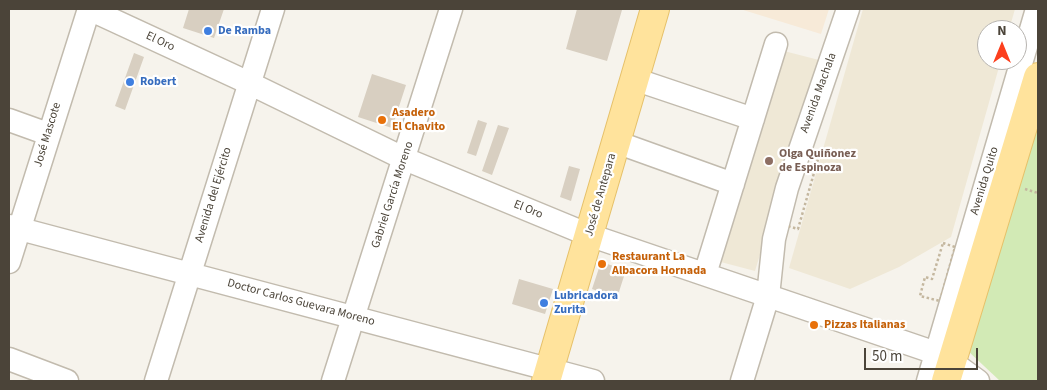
<!DOCTYPE html>
<html>
<head>
<meta charset="utf-8">
<style>
  body { margin:0 }
  #map { position:relative; width:1047px; height:390px; overflow:hidden; background:#f6f3ec; font-family:"Source Sans 3",sans-serif }
  canvas { display:block }
  .frame { position:absolute; inset:0; border:10px solid #4b4439; pointer-events:none }
  .north { position:absolute; left:977px; top:20px; width:50px; height:50px; box-sizing:border-box; background:#fff; border:1px solid #b7b4b0; border-radius:50%; rotate:0deg; font-size:14px; font-weight:700; line-height:20px; text-align:center; color:#4b4439 }
  .north::after { content:''; display:block; margin:auto; width:18px; height:22px; background:#fc3f1d; clip-path:polygon(50% 0,100% 100%,50% 72%,0 100%) }
  .scale { position:absolute; left:864px; top:348px; width:114px; height:22px; box-sizing:border-box; border:2px solid #4b4439; border-top:0; padding-left:6px; font-size:15px; line-height:18px; white-space:nowrap; color:#4b4439; -webkit-text-stroke:4px #fff; paint-order:stroke }
</style>
</head>
<body>
<div id="map">
<canvas width="1047" height="390"></canvas>
<div class="frame"></div>
<div class="north">N</div>
<div class="scale">50 m</div>
</div>
<script>
const ctx = document.querySelector('canvas').getContext('2d');
ctx.lineJoin = 'round';
function fill(path, color) { ctx.fillStyle = color; ctx.fill(path, 'evenodd'); }
const shape = rows => new Path2D(rows.map(r => 'M' + r).join(''));
function strokePath(path, color, width, dash) { ctx.strokeStyle = color; ctx.lineWidth = width; ctx.lineCap = dash ? 'butt' : 'round'; ctx.setLineDash(dash || []); ctx.stroke(path); }
function label(font, color, halo, rows, align = 'center') {
  ctx.font = font + ' "Source Sans 3",sans-serif'; ctx.lineWidth = 4.5; ctx.setLineDash([]); ctx.textBaseline = 'middle'; ctx.strokeStyle = halo; ctx.fillStyle = color; for (const [text, x, y, turn = 0] of rows) {
    ctx.save(); ctx.translate(x, y); ctx.rotate((+turn || 0) * Math.PI / 180); ctx.textAlign = isNaN(turn) ? turn : align; if (halo) ctx.strokeText(text, 0, 0); ctx.fillText(text, 0, 0); ctx.restore();
  }
}
fill(shape([
  [740,9,829,9,821,34]
]), '#f7ead8');
fill(shape([
  [863,9,1015,9,1009,30,987,30,987,60,1001,60,951,237,899,267,850,289,789,268],
  [784,51,819,60,755,271,717,261]
]), '#efe8d6');
fill(shape([
  [1038,119,1038,381,1000,381,968,351]
]), '#d2eab5');
fill(shape([
  [189,9,224,9,214,38,183,28],
  [577,9,622,10,607,61,566,49],
  [134,53,144,57,125,110,115,106],
  [372,74,406,85,392,128,358,117],
  [478,120,487,123,476,156,467,153],
  [498,125,509,128,492,175,482,171],
  [569,166,580,169,571,201,560,197],
  [601,262,626,270,617,298,592,289],
  [519,279,553,289,545,314,512,304]
]), '#d8cfc1');
const minor = shape([
  [89,9,249,83,405,159,589,235,927,350,952,362,978,381],
  [634,79,753,119],
  [9,120,48,134],
  [616,142,733,184],
  [9,226,593,381],
  [9,262,89,9],
  [705,274,776,44],
  [9,359,67,381],
  [156,381,273,9],
  [333,381,451,9],
  [742,381,768,296,774,239,787,188,848,9],
  [928,381,1037,9]
]);
const major = shape([
  [546,381,655,9],
  [946,381,1038,77]
]);
strokePath(minor, '#c2bbae', 25);
strokePath(major, '#e6c16a', 30);
strokePath(shape([
  [808,150,820,152,798,229,784,225,808,150],
  [1025,189,1038,193],
  [943,243,955,247,940,301,920,296,925,277,932,279,943,243]
]), '#c4b79f', 2.5, [2.5, 2.5]);
strokePath(minor, '#fff', 22);
strokePath(major, '#ffe39c', 28);
for (const [x, y, r, color] of [
  [208,31,5,"#3f7fe0"],
  [130,82,5,"#3f7fe0"],
  [382,120,5,"#e8710a"],
  [769,161,5,"#8d6e63"],
  [602,264,5,"#e8710a"],
  [544,303,5,"#3f7fe0"],
  [814,325,5,"#e8710a"]
]) { const dot = new Path2D(); dot.arc(x, y, r, 0, 2 * Math.PI); ctx.fillStyle = color; ctx.fill(dot); strokePath(dot, '#fff', 2); }
label('bold 12px', '#366cbe', '#fff', [
  ["De Ramba",218,31],
  ["Robert",140,82],
  ["Lubricadora",554,296],
  ["Zurita",554,310]
], 'left');
label('12px', '#4b4439', '#fff', [
  ["El Oro",160,42,25],
  ["Avenida Machala",819,93,-70],
  ["José Mascote",48,135,-73],
  ["Avenida Quito",985,181,-73],
  ["Avenida del Ejército",214,195,-73],
  ["Gabriel García Moreno",393,195,-72],
  ["José de Antepara",601,195,-74],
  ["El Oro",528,210,22],
  ["Doctor Carlos Guevara Moreno",301,303,15]
]);
label('bold 12px', '#c56008', '#fff', [
  ["Asadero",392,113],
  ["El Chavito",392,127],
  ["Restaurant La",612,257],
  ["Albacora Hornada",612,271],
  ["Pizzas Italianas",824,325]
], 'left');
label('bold 12px', '#785e54', '#fff', [
  ["Olga Quiñonez",779,154],
  ["de Espinoza",779,168]
], 'left');
</script>
</body>
</html>
